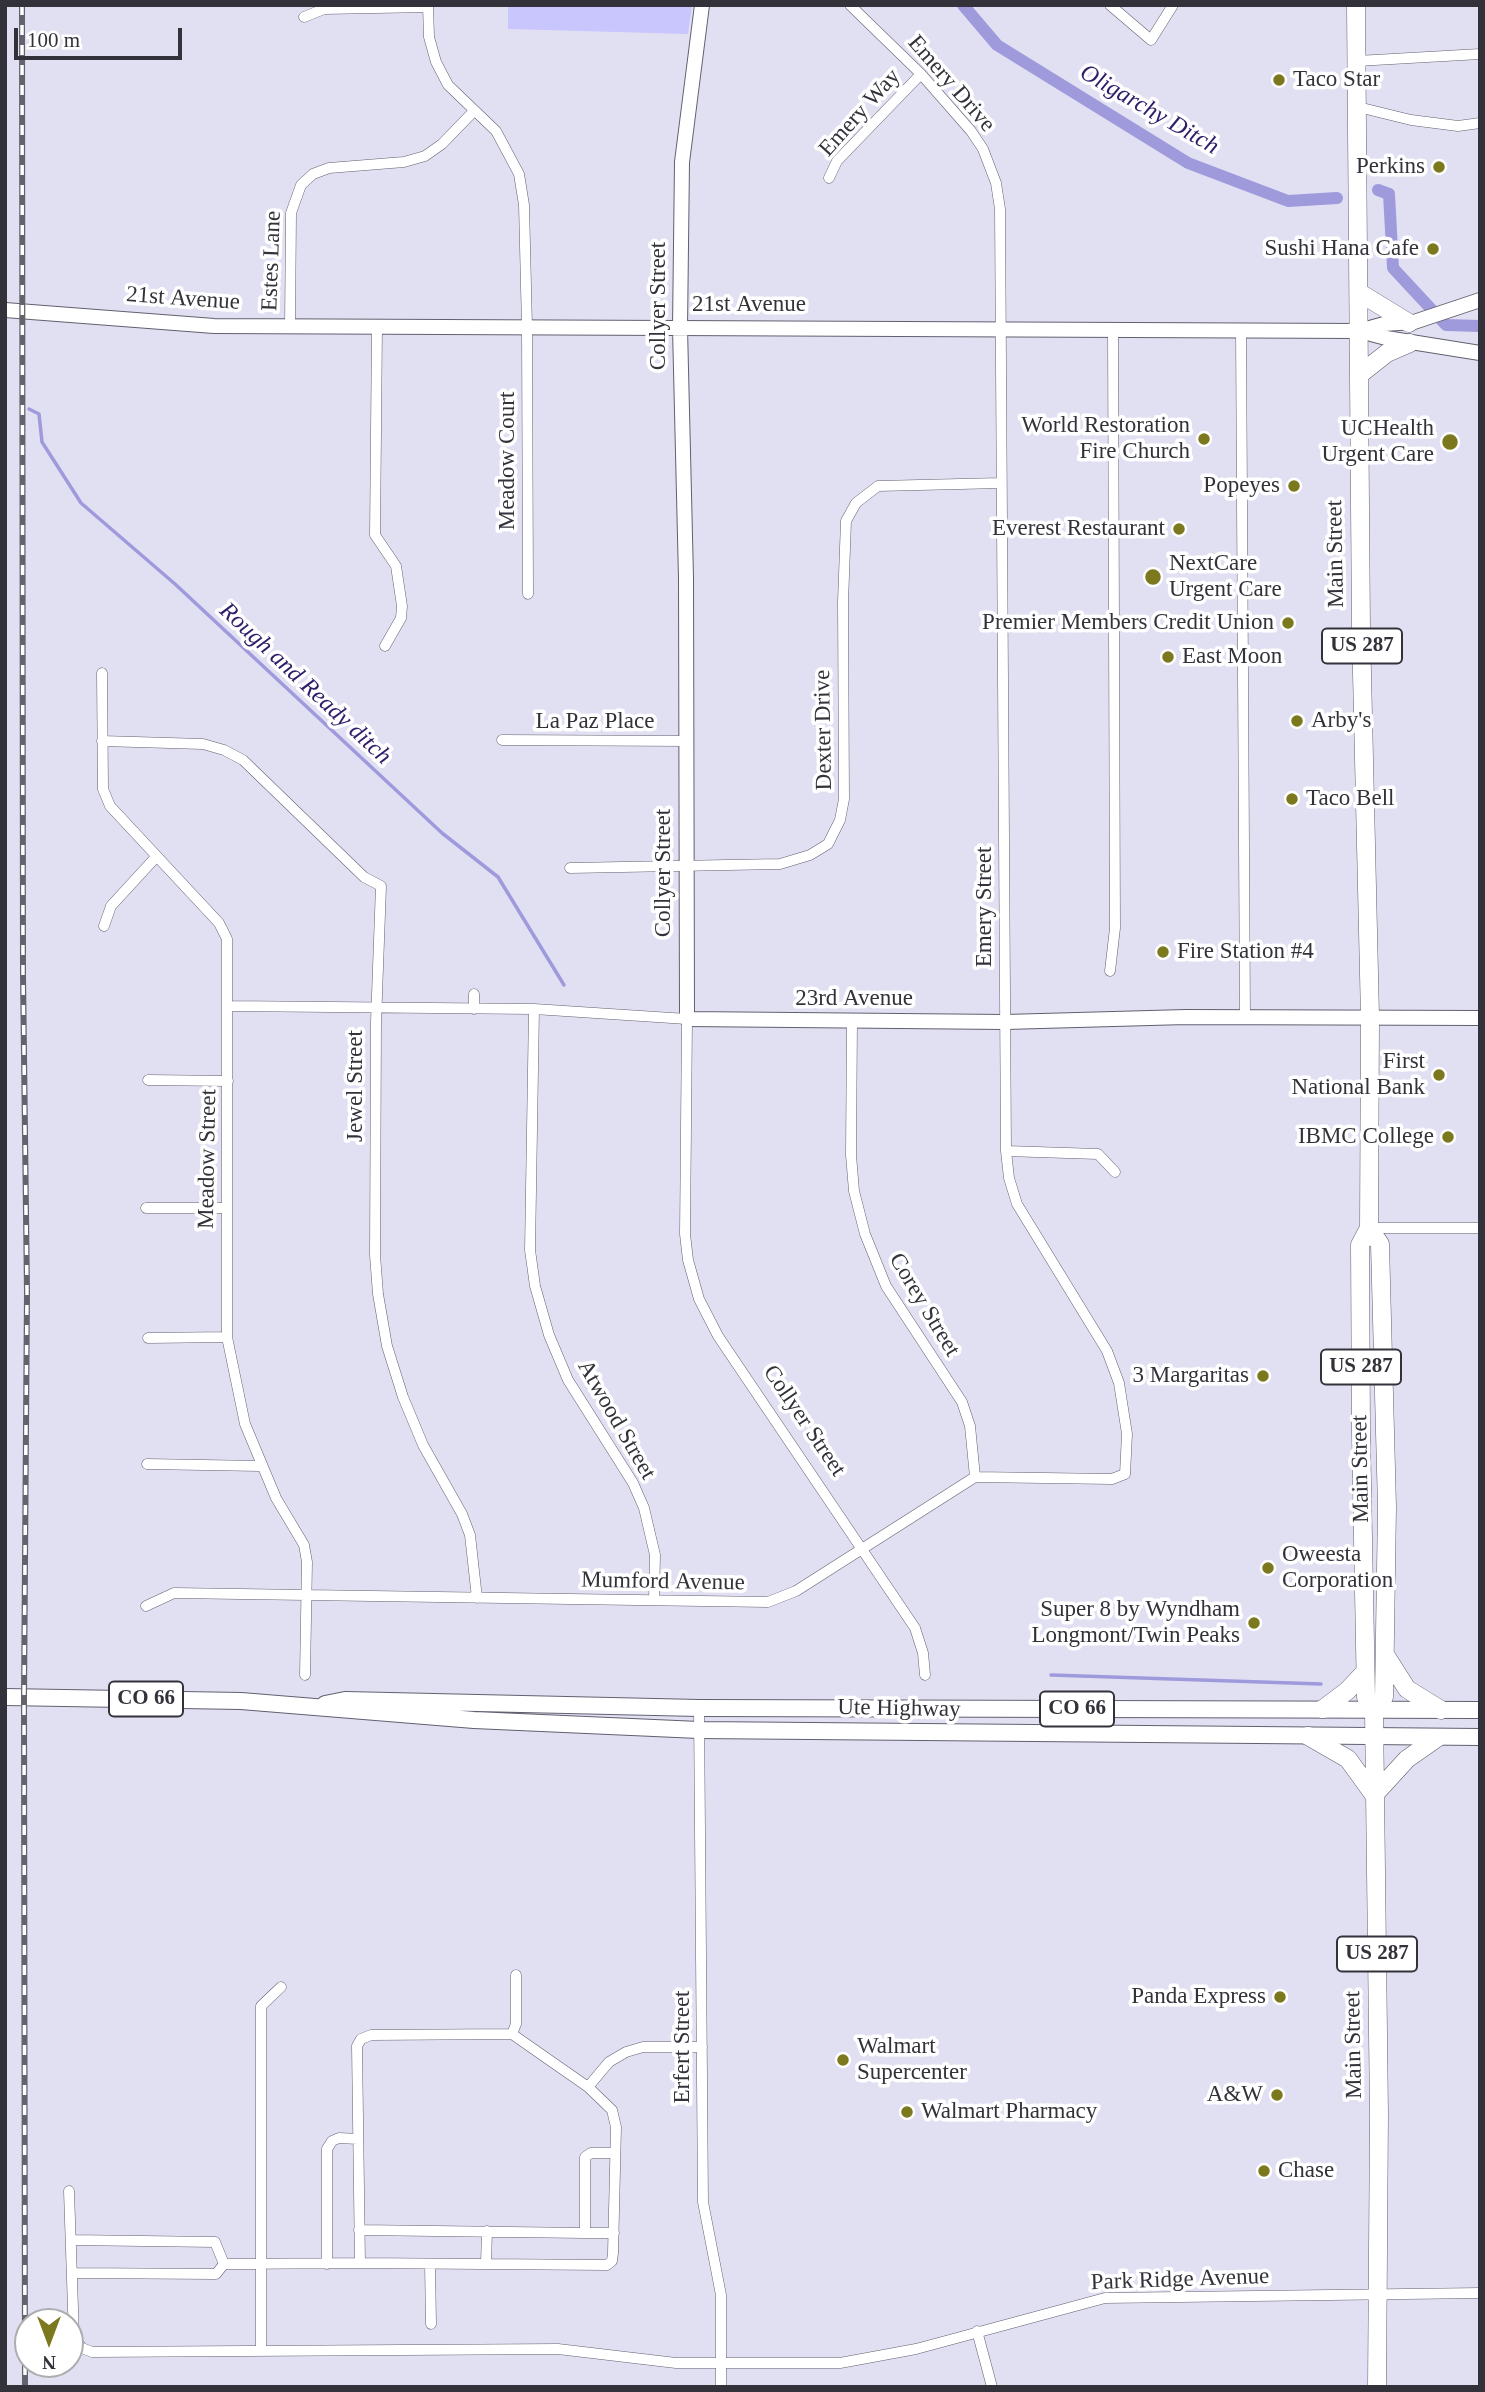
<!DOCTYPE html>
<html>
<head>
<meta charset="utf-8">
<style>
  body { margin:0 }
  #map { position:relative; width:1485px; height:2392px; overflow:hidden; background:#e1e0f3; font-family:"Times New Roman",serif }
  canvas { display:block }
  .frame { position:absolute; inset:0; border:7px solid #33323a; pointer-events:none }
  .north { position:absolute; left:14px; top:2308px; width:70px; height:70px; box-sizing:border-box; background:#fff; border:2px solid #adadb0; border-radius:50%; rotate:180deg; font-size:19px; font-weight:700; line-height:28px; text-align:center; color:#33323a }
  .north::after { content:''; display:block; margin:auto; width:24px; height:32px; background:#7c781e; clip-path:polygon(50% 0,100% 100%,50% 72%,0 100%) }
  .scale { position:absolute; left:14px; top:28px; width:168px; height:32px; box-sizing:border-box; border:4px solid #33323a; border-top:0; padding-left:9px; font-size:21px; line-height:24px; white-space:nowrap; color:#33323a; -webkit-text-stroke:5px #fff; paint-order:stroke }
</style>
</head>
<body>
<div id="map">
<canvas width="1485" height="2392"></canvas>
<div class="frame"></div>
<div class="north">N</div>
<div class="scale">100 m</div>
</div>
<script>
const ctx = document.querySelector('canvas').getContext('2d');
ctx.lineJoin = 'round';
function fill(path, color) { ctx.fillStyle = color; ctx.fill(path, 'evenodd'); }
const shape = rows => new Path2D(rows.map(r => 'M' + r).join(''));
function strokePath(path, color, width, dash) { ctx.strokeStyle = color; ctx.lineWidth = width; ctx.lineCap = dash ? 'butt' : 'round'; ctx.setLineDash(dash || []); ctx.stroke(path); }
function label(font, color, halo, rows, align = 'center') {
  ctx.font = font + ' "Times New Roman",serif'; ctx.lineWidth = 7; ctx.setLineDash([]); ctx.textBaseline = 'middle'; ctx.strokeStyle = halo; ctx.fillStyle = color; for (const [text, x, y, turn = 0] of rows) {
    ctx.save(); ctx.translate(x, y); ctx.rotate((+turn || 0) * Math.PI / 180); ctx.textAlign = isNaN(turn) ? turn : align; if (halo) ctx.strokeText(text, 0, 0); ctx.fillText(text, 0, 0); ctx.restore();
  }
}
fill(shape([
  [508,5,692,5,688,34,508,29]
]), '#c9c6fd');
strokePath(shape([
  [29,409,39,414,42,442,81,503,175,584,442,833,498,877,564,985],
  [1051,1675,1321,1684]
]), '#9f9adc', 3.5);
strokePath(shape([
  [963,5,997,45,1188,163,1288,201,1337,198],
  [1378,190,1389,194,1393,268,1446,325,1480,326]
]), '#9f9adc', 12);
const street = shape([
  [428,5,429,37,436,62,448,85,496,131,519,174,524,205,527,327,528,594],
  [1110,5,1151,40,1173,5],
  [304,17,324,9,428,7],
  [1357,61,1480,54],
  [1358,107,1411,120,1458,126,1480,123],
  [829,178,837,161,921,74],
  [290,327,291,213,301,185,313,174,329,168,404,162,425,156,442,144,473,112],
  [377,327,375,535,396,566,402,606,401,618,385,646],
  [1241,330,1245,1017],
  [102,673,103,789,110,806,219,923,227,939,227,1337,245,1424,276,1498,304,1545,307,1562,305,1675],
  [502,740,687,741],
  [102,741,203,744,224,750,243,760,364,877,381,886,376,1022,375,1255,378,1294,387,1346,403,1397,423,1445,462,1514,470,1535,477,1598],
  [570,868,780,864,810,855,828,844,840,820,844,799,843,602,846,521,856,503,878,486,1001,483],
  [104,926,111,906,156,857],
  [1110,971,1115,928,1113,329],
  [474,994,474,1009],
  [229,1006,534,1009,687,1019,685,1234,688,1260,699,1299,718,1336,915,1628,923,1653,925,1675],
  [534,1009,530,1250,535,1286,549,1335,568,1380,633,1483,644,1508,655,1555,654,1600],
  [852,1021,851,1155,854,1191,865,1234,886,1286,962,1402,970,1426,975,1477],
  [148,1080,228,1081],
  [1006,1151,1098,1154,1115,1172],
  [146,1208,227,1208],
  [1370,1228,1480,1228],
  [148,1338,227,1337],
  [147,1464,260,1466],
  [146,1606,174,1593,768,1602,796,1591,975,1477,1112,1479,1125,1474,1127,1434,1119,1383,1107,1351,1017,1204,1009,1178,1006,1151,1000,209,996,183,983,149,971,131,921,74,850,5],
  [699,1708,703,2202,721,2295,721,2387],
  [512,2034,516,2024,516,1975],
  [588,2087,612,2110,616,2127,613,2253,612,2261,607,2265,360,2263,357,2046,361,2039,371,2035,512,2034,588,2087,609,2062,626,2052,643,2047,702,2047],
  [69,2191,74,2338,82,2348,92,2352,558,2349,676,2363,840,2363,916,2349,1105,2298,1480,2293],
  [359,2230,585,2233,585,2157,591,2153,615,2153],
  [585,2233,614,2233],
  [71,2240,215,2242,224,2264],
  [327,2264,327,2149,332,2141,339,2138,358,2139],
  [430,2264,431,2324],
  [486,2264,487,2231],
  [72,2273,216,2274,224,2264,360,2263],
  [977,2331,992,2387],
  [261,2349,261,2006,281,1987]
]);
const secondary = shape([
  [702,5,682,162,680,328,686,578,687,1019,1005,1022,1186,1017,1480,1018],
  [5,310,214,326,1359,331,1384,324,1414,322,1480,300],
  [1360,331,1386,338,1480,353]
]);
const primary = shape([
  [5,1697,241,1701,474,1720,699,1730,1480,1737],
  [325,1704,345,1700,699,1708,1480,1710]
]);
const highway = shape([
  [1356,5,1361,630,1370,1017,1369,1228,1360,1245,1361,1432,1366,1697,1374,1710,1379,2114,1377,2387],
  [1360,293,1409,323],
  [1359,375,1387,353,1410,343],
  [1369,1228,1380,1244,1387,1507,1384,1697,1374,1710],
  [1386,1656,1407,1689,1441,1710],
  [1323,1709,1347,1691,1365,1672],
  [1308,1736,1348,1759,1374,1795],
  [1374,1795,1407,1759,1437,1738]
]);
strokePath(street, '#616070', 11);
strokePath(secondary, '#616070', 16);
strokePath(primary, '#616070', 18);
strokePath(highway, '#616070', 19);
strokePath(street, '#fff', 10);
strokePath(secondary, '#fff', 14);
strokePath(primary, '#fff', 16);
strokePath(highway, '#fff', 18);
const rail = shape([
  [22,5,23,975,27,1292,24,1697,25,2387]
]);
strokePath(rail, '#63626d', 6);
strokePath(rail, '#fff', 3.5, [10]);
for (const [x, y, r, color] of [
  [1279,80,7,"#7c781e"],
  [1439,167,7,"#7c781e"],
  [1433,249,7,"#7c781e"],
  [1204,439,7,"#7c781e"],
  [1450,442,9,"#7c781e"],
  [1294,486,7,"#7c781e"],
  [1179,529,7,"#7c781e"],
  [1153,577,9,"#7c781e"],
  [1288,623,7,"#7c781e"],
  [1168,657,7,"#7c781e"],
  [1297,721,7,"#7c781e"],
  [1292,799,7,"#7c781e"],
  [1163,952,7,"#7c781e"],
  [1439,1075,7,"#7c781e"],
  [1448,1137,7,"#7c781e"],
  [1263,1376,7,"#7c781e"],
  [1268,1568,7,"#7c781e"],
  [1254,1623,7,"#7c781e"],
  [1280,1997,7,"#7c781e"],
  [843,2060,7,"#7c781e"],
  [1277,2095,7,"#7c781e"],
  [907,2112,7,"#7c781e"],
  [1264,2171,7,"#7c781e"]
]) { const dot = new Path2D(); dot.arc(x, y, r, 0, 2 * Math.PI); ctx.fillStyle = color; ctx.fill(dot); strokePath(dot, '#fff', 2.5); }
for (const [x, y, w] of [
  [1362,646,80],
  [1361,1367,80],
  [146,1699,74],
  [1077,1709,74],
  [1377,1954,80]
]) { const box = new Path2D(); box.roundRect(x - w / 2, y - 17.5, w, 35, 5); ctx.fillStyle = '#fff'; ctx.fill(box); strokePath(box, '#33323a', 2); }
label('bold 21px', '#33323a', null, [
  ["US 287",1362,646],
  ["US 287",1361,1367],
  ["CO 66",146,1699],
  ["CO 66",1077,1709],
  ["US 287",1377,1954]
]);
label('23px', '#33323a', '#fff', [
  ["Taco Star",1293,80,"left"],
  ["Perkins",1425,167],
  ["Sushi Hana Cafe",1419,249],
  ["World Restoration",1190,426],
  ["Fire Church",1190,452],
  ["UCHealth",1434,429],
  ["Urgent Care",1434,455],
  ["Popeyes",1280,486],
  ["Everest Restaurant",1165,529],
  ["NextCare",1169,564,"left"],
  ["Urgent Care",1169,590,"left"],
  ["Premier Members Credit Union",1274,623],
  ["East Moon",1182,657,"left"],
  ["Arby's",1311,721,"left"],
  ["Taco Bell",1306,799,"left"],
  ["Fire Station #4",1177,952,"left"],
  ["First",1425,1062],
  ["National Bank",1425,1088],
  ["IBMC College",1434,1137],
  ["3 Margaritas",1249,1376],
  ["Oweesta",1282,1555,"left"],
  ["Corporation",1282,1581,"left"],
  ["Super 8 by Wyndham",1240,1610],
  ["Longmont/Twin Peaks",1240,1636],
  ["Panda Express",1266,1997],
  ["Walmart",857,2047,"left"],
  ["Supercenter",857,2073,"left"],
  ["A&W",1263,2095],
  ["Walmart Pharmacy",921,2112,"left"],
  ["Chase",1278,2171,"left"]
], 'right');
label('23px', '#33323a', '#fff', [
  ["Emery Drive",951,84,49],
  ["Emery Way",860,113,-48],
  ["Estes Lane",272,261,-88],
  ["21st Avenue",183,299,4],
  ["21st Avenue",749,305],
  ["Collyer Street",659,306,-90],
  ["Meadow Court",508,461,-90],
  ["Main Street",1336,554,-91],
  ["La Paz Place",595,722],
  ["Dexter Drive",824,730,-91],
  ["Collyer Street",664,873,-90],
  ["Emery Street",985,907,-90],
  ["23rd Avenue",854,999],
  ["Jewel Street",356,1086,-90],
  ["Meadow Street",208,1159,-89],
  ["Corey Street",924,1305,59],
  ["Atwood Street",616,1420,60],
  ["Collyer Street",804,1421,56],
  ["Main Street",1361,1469,-91],
  ["Mumford Avenue",663,1582,1],
  ["Ute Highway",899,1709,1],
  ["Main Street",1354,2045,-91],
  ["Erfert Street",683,2047,-90],
  ["Park Ridge Avenue",1180,2280,-2]
]);
label('italic 24px', '#2f1d69', '#fff', [
  ["Oligarchy Ditch",1149,110,30],
  ["Rough and Ready ditch",305,684,43]
]);
</script>
</body>
</html>
